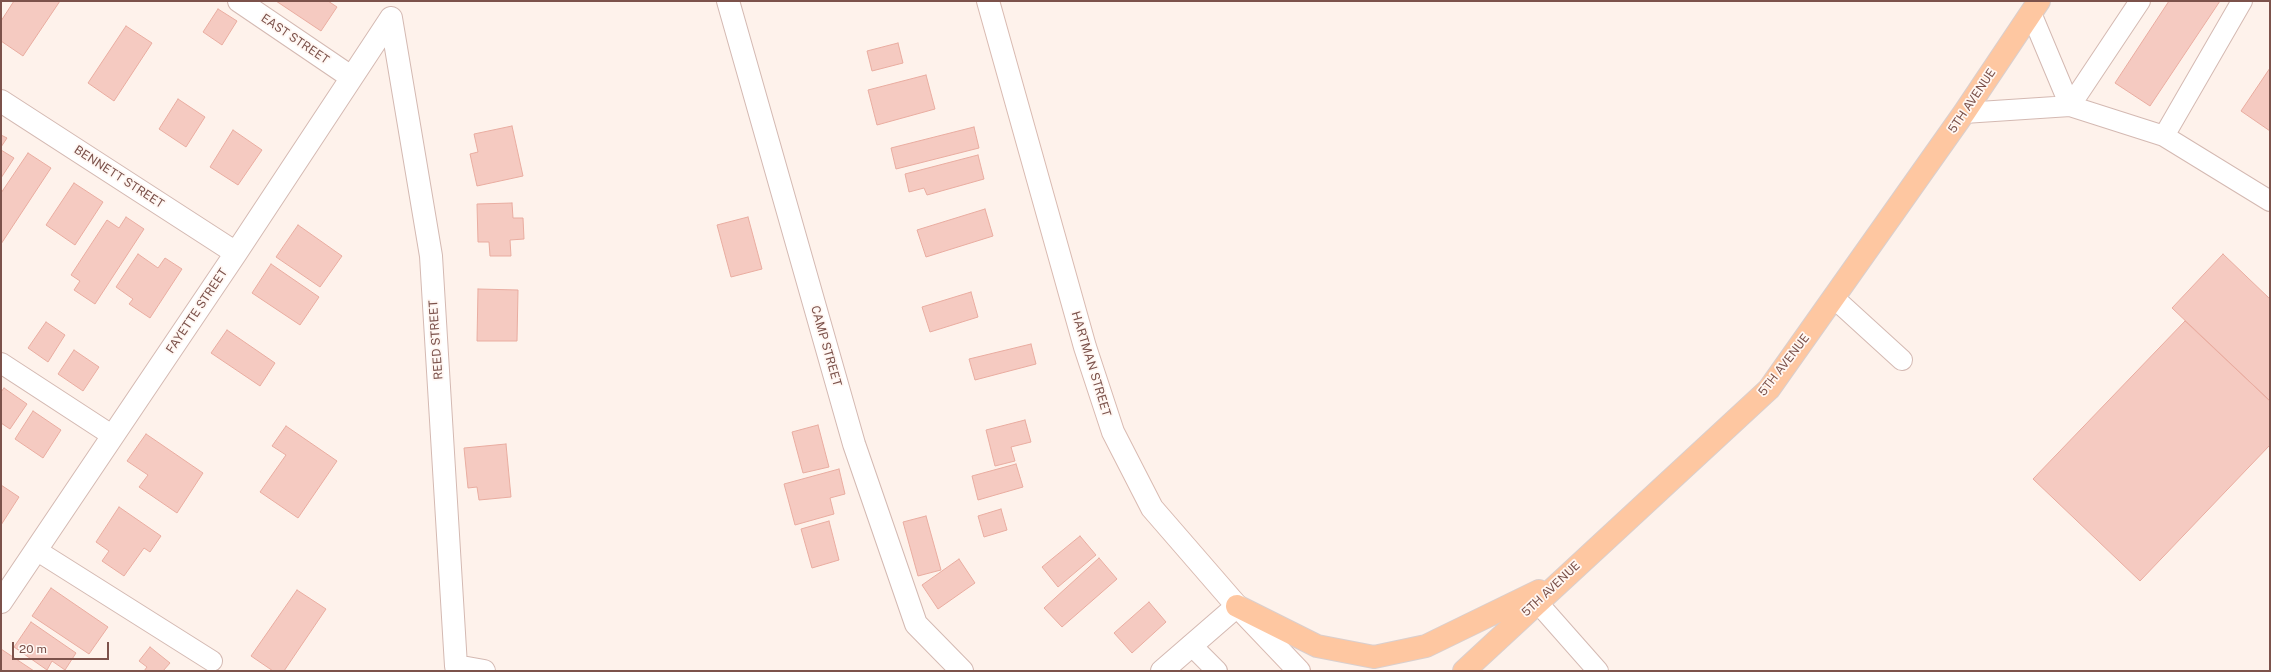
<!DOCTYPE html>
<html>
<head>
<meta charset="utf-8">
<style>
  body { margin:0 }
  #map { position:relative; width:2271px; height:672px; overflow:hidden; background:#fef2eb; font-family:"Public Sans",sans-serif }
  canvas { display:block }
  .frame { position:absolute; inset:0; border:2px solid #7c524b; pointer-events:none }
  .scale { position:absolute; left:12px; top:642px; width:97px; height:18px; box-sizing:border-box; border:2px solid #7c524b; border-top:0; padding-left:5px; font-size:12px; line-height:14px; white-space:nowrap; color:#7c524b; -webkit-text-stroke:3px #fff7f3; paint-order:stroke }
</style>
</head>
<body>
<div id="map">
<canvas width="2271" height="672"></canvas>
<div class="frame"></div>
<div class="scale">20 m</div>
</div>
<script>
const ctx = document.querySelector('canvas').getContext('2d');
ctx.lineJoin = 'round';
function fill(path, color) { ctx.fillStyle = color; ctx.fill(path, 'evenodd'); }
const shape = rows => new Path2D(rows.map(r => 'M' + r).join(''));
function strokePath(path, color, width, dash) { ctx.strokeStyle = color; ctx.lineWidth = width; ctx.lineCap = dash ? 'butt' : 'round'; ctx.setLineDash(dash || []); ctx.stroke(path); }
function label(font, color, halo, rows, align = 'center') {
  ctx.font = font + ' "Public Sans",sans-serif'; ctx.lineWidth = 3.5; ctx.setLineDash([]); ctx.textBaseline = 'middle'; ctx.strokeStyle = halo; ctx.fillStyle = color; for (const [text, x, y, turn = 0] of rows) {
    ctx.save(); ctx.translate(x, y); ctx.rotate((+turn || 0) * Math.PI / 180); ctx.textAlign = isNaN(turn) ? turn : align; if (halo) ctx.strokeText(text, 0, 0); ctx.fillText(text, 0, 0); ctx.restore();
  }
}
const building = shape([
  [14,1,60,1,23,56,1,41,1,21,14,1],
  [276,1,328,1,337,7,321,31,276,1],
  [2169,1,2220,1,2150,106,2115,83,2169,1],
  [218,9,237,21,222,45,203,32,218,9],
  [126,26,152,43,114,101,88,83,126,26],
  [898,43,903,63,872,71,867,51,898,43],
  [2270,68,2270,131,2241,111,2270,68],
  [926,75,935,109,877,125,868,90,926,75],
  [178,99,205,117,186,147,159,129,178,99],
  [512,126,523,176,477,186,470,154,478,152,474,134,512,126],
  [974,127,979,148,896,169,891,148,974,127],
  [233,130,262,150,238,185,210,167,233,130],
  [1,135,7,138,1,147,1,135],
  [1,150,14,158,1,178,1,150],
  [28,153,51,168,1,244,1,193,28,153],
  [978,155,984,179,927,195,924,188,909,192,905,174,978,155],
  [74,183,103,202,75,245,46,225,74,183],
  [512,203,513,218,523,218,524,239,510,240,511,256,490,256,489,242,478,242,477,204,512,203],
  [985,209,993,236,926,257,917,230,985,209],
  [126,217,144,229,95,304,74,290,80,281,71,275,107,220,119,228,126,217],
  [748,217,762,269,731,277,717,225,748,217],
  [298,225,342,256,320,287,276,257,298,225],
  [138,254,158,268,165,258,182,269,150,318,129,304,133,299,116,287,138,254],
  [2223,254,2270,299,2270,401,2172,308,2223,254],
  [271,264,319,297,300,325,252,293,271,264],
  [478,289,518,290,517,341,477,341,478,289],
  [971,292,978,317,930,332,922,307,971,292],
  [2185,321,2270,401,2270,445,2140,581,2033,479,2185,321],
  [46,322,65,335,48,362,28,348,46,322],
  [227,330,275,363,260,386,211,353,227,330],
  [1031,344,1036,364,975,380,969,359,1031,344],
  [74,350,99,367,83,391,58,374,74,350],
  [4,388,27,404,10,429,1,423,1,392,4,388],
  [33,411,61,430,43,458,15,439,33,411],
  [1025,420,1031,442,1011,447,1015,461,995,466,986,430,1025,420],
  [818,425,829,467,803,473,792,432,818,425],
  [286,426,337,461,298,518,260,492,286,455,272,446,286,426],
  [146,434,203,473,177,513,139,487,148,475,127,461,146,434],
  [506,444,511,497,479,500,477,487,468,488,464,448,506,444],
  [1016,464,1023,487,978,500,972,476,1016,464],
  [839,469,845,494,830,498,834,514,795,525,784,484,839,469],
  [1,485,19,497,1,525,1,485],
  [119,507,161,536,150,552,144,548,124,576,102,561,109,551,96,542,119,507],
  [1001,509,1007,530,984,537,978,516,1001,509],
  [926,516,941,570,918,576,903,522,926,516],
  [829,521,839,560,812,568,801,529,829,521],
  [1080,536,1096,555,1058,587,1042,567,1080,536],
  [1099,558,1117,579,1062,627,1044,608,1099,558],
  [959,559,975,583,938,609,922,585,959,559],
  [51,588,108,627,89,654,32,616,51,588],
  [297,590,326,609,284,671,273,671,251,656,297,590],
  [1149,602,1166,622,1132,653,1114,633,1149,602],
  [31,622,76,653,65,670,52,661,47,670,14,647,31,622],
  [150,647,170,663,163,671,144,671,147,667,139,661,150,647],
  [1,649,34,671,1,671,1,649]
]);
fill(building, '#f5cac1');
strokePath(building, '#e9aca0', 1);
const service = shape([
  [2031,13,2070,106],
  [2070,106,2140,1],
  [1964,113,2070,106,2164,136,2270,201],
  [2164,136,2242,1],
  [1834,298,1902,360],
  [1,363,113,436],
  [36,550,212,661],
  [1537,602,1598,671],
  [1191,645,1217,671]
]);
const minor = shape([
  [239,1,351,77],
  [728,1,854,444,916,624,962,671],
  [391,18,431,256,456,666],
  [1,101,236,253],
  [1,602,236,253,391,18],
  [456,666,484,671],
  [1162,671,1237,606]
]);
const secondary = shape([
  [988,1,1085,347,1113,432,1152,508,1237,606,1299,671]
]);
const primary = shape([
  [1237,606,1317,646,1374,657,1426,646,1539,591],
  [1464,671,1769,389,1964,113,2039,1]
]);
strokePath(service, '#d4b9b2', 22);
strokePath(minor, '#d4b9b2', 24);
strokePath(secondary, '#d9bab1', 24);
strokePath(primary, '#dacfcd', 24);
strokePath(service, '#fff', 20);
strokePath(minor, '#fff', 22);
strokePath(secondary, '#fff', 22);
strokePath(primary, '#fec7a1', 22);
label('12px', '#7c524b', '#fff7f3', [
  ["EAST STREET",295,39,34],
  ["5TH AVENUE",1972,101,-56],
  ["BENNETT STREET",119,177,33],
  ["FAYETTE STREET",197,311,-56],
  ["REED STREET",436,340,-94],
  ["CAMP STREET",826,346,74],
  ["HARTMAN STREET",1091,364,73],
  ["5TH AVENUE",1784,365,-52],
  ["5TH AVENUE",1551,589,-43]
]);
</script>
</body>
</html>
